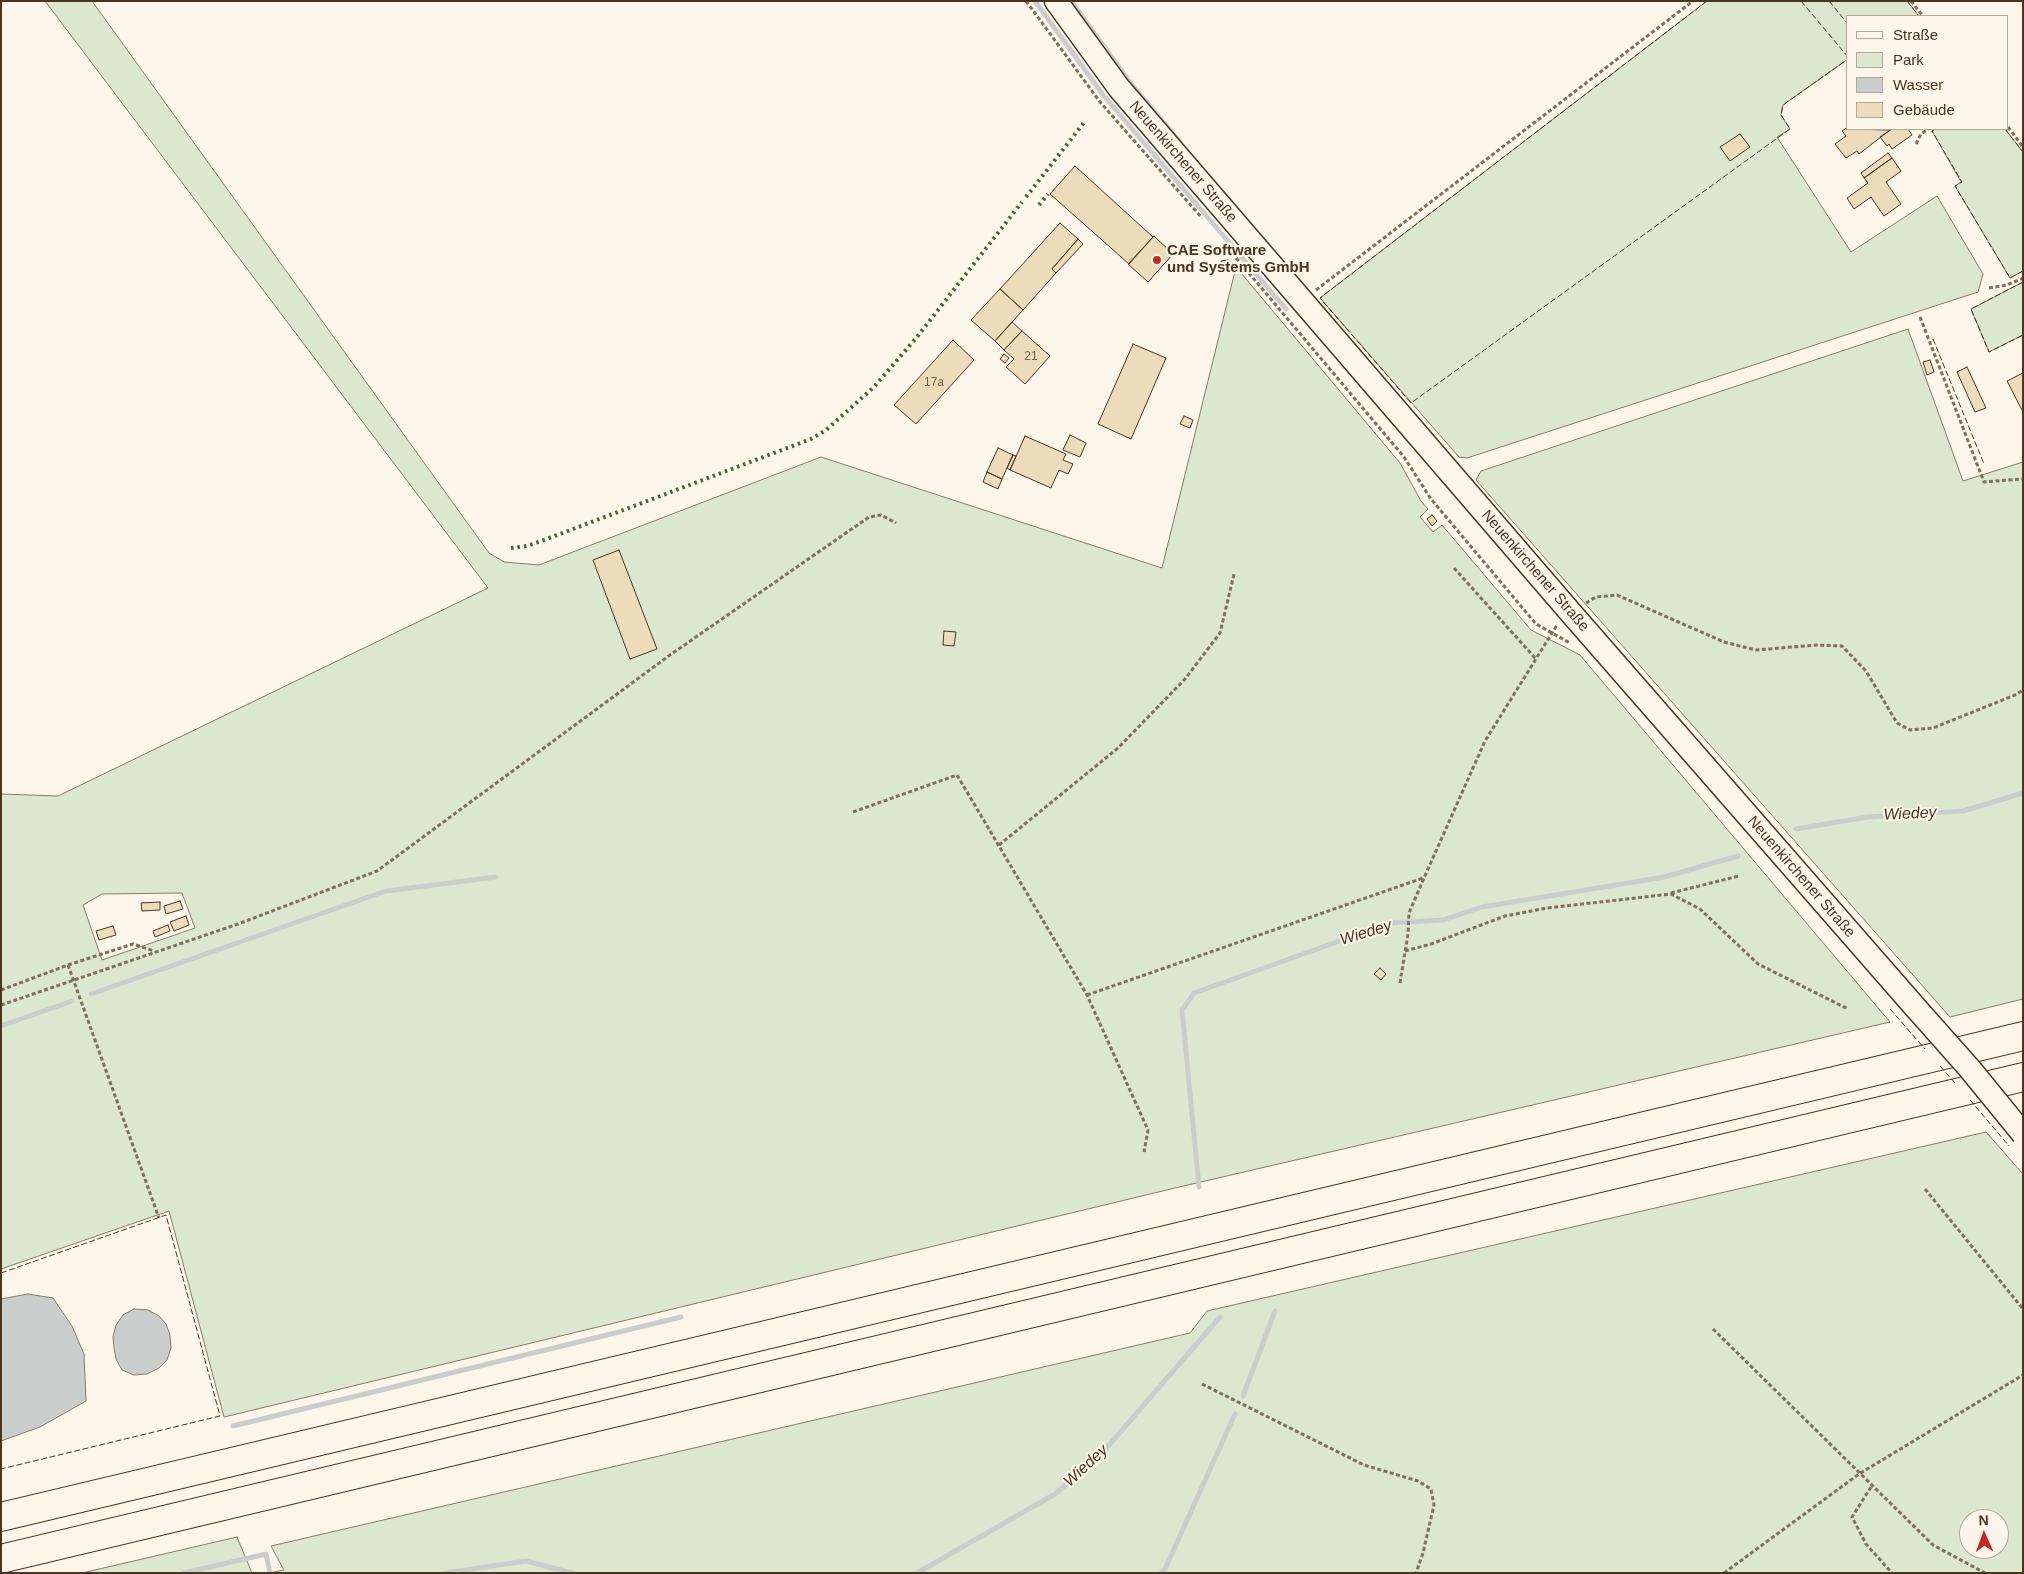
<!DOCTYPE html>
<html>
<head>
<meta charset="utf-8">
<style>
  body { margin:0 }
  #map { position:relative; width:2024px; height:1574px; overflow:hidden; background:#fbf6e9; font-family:Arial,sans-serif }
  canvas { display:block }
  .frame { position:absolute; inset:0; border:2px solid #4a3520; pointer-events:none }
  .legend { position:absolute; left:1846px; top:15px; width:162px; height:115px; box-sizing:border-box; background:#fbf6e9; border:1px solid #b4a999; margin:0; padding:6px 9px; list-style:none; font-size:15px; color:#4a3520 }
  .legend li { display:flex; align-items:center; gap:10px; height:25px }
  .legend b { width:25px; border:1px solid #b4a999 }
  .north { position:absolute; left:1959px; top:1509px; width:50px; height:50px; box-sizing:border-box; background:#fbf6e9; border:1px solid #b4a999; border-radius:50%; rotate:358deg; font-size:14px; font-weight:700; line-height:20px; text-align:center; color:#4a3520 }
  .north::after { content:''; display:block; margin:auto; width:18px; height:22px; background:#c62828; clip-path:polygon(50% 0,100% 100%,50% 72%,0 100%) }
</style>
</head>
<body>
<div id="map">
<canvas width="2024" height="1574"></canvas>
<div class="frame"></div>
<ul class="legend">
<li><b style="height:6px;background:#fbf6e9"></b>Straße</li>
<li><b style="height:14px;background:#dce7d0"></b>Park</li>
<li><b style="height:14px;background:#c9cecd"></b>Wasser</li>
<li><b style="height:14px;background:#ecdcbc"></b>Gebäude</li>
</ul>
<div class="north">N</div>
</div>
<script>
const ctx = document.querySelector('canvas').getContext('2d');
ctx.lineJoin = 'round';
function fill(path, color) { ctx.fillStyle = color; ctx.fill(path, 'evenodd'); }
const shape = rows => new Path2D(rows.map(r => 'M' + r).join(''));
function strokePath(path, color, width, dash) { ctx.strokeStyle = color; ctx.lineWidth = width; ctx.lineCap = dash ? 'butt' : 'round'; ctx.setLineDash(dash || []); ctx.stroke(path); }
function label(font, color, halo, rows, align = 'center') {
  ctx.font = font + ' Arial,sans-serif'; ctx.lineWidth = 4; ctx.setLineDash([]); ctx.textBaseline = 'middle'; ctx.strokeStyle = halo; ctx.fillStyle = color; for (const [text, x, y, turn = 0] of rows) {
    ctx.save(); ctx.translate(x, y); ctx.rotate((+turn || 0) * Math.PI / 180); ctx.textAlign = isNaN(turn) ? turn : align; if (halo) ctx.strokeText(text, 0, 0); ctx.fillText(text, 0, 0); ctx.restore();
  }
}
const green = shape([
  [45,1,92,1,489,553,504,562,539,565,821,457,1162,568,1236,267,1400,463,1421,501,1428,509,1420,517,1433,532,1442,525,1531,630,1580,655,1890,1022,1175,1188,224,1417,169,1211,1,1269,1,794,58,796,488,588,45,1],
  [182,893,195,928,102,960,83,905,102,894,182,893],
  [1707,1,1907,1,1919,16,1848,16,1848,59,1783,105,1781,115,1790,129,1777,137,1851,252,1937,196,1983,274,1978,292,1467,458,1459,457,1320,298,1707,1],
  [1935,129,2005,129,2023,152,2023,271,2010,278,1955,186,1961,182,1932,131,1935,129],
  [2023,282,2023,335,1989,352,1971,309,2023,282],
  [1908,329,1963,481,2023,462,2023,999,1950,1017,1476,480,1481,471,1908,329],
  [1986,1132,2023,1174,2023,1573,269,1573,284,1570,271,1546,1190,1333,1207,1311,1986,1132],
  [1969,1519,1999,1519,1999,1549,1969,1549,1969,1519],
  [237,1537,252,1573,82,1573,237,1537]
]);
fill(green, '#dce7d0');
strokePath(green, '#887966', 1);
const water = shape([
  [28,1294,53,1298,72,1326,84,1354,86,1401,40,1427,1,1441,1,1299,28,1294],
  [134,1309,148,1310,159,1316,166,1324,170,1335,171,1348,167,1360,159,1368,147,1374,134,1375,122,1370,116,1359,114,1348,113,1337,116,1325,123,1315,134,1309]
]);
fill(water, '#c9cecd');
strokePath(water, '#887966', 1);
strokePath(shape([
  [1035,1,1104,96,1286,309],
  [1071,1,1129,81,1179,141],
  [1796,829,1868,817,1963,811,2023,793],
  [91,994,386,891,496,877],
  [1,1026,72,1001],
  [1199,1187,1182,1010,1194,993,1390,923,1443,920,1482,907,1664,877,1738,856],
  [1243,1396,1275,1311],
  [233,1426,681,1317],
  [184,1573,266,1554,270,1573],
  [445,1573,526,1561,572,1573],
  [917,1573,1055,1494,1103,1452,1220,1317],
  [1161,1573,1165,1569,1235,1414]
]), '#c9cecd', 5);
const building = shape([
  [1848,127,1848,129,1890,130,1859,154,1857,151,1846,158,1835,144,1846,136,1842,131,1848,127],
  [1892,129,1908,129,1912,135,1892,149,1889,144,1887,146,1880,137,1892,129],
  [1740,134,1750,147,1730,161,1720,147,1740,134],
  [1888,153,1892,158,1864,178,1861,173,1888,153],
  [1892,158,1901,171,1886,182,1901,204,1884,216,1871,197,1854,209,1847,198,1868,183,1864,178,1892,158],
  [1075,166,1153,237,1129,264,1050,194,1075,166],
  [1060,223,1078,239,1052,269,1056,273,1023,310,1000,289,1060,223],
  [1154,236,1173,254,1148,282,1128,264,1154,236],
  [1078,239,1083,244,1056,273,1052,269,1078,239],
  [1228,260,1229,266,1222,267,1221,261,1228,260],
  [1000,289,1023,310,995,341,971,320,1000,289],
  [1012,322,1022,331,1004,350,995,341,1012,322],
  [1022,331,1050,356,1025,384,1006,367,1014,359,1004,350,1022,331],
  [953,340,974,360,916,424,894,405,953,340],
  [1133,344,1166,358,1131,439,1098,424,1133,344],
  [1004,354,1009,358,1005,363,1000,359,1004,354],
  [1930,360,1934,372,1927,375,1923,362,1930,360],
  [1967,367,1986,408,1975,412,1957,372,1967,367],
  [2023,373,2023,412,2007,381,2023,373],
  [1184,416,1193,420,1190,428,1180,424,1184,416],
  [1070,435,1086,443,1080,457,1063,450,1070,435],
  [1025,436,1066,454,1063,460,1073,464,1068,474,1059,470,1051,488,1010,470,1025,436],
  [998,448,1013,455,1002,479,987,472,998,448],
  [1013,455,1016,456,1010,470,1007,468,1013,455],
  [987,472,1002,479,998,489,983,482,987,472],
  [1432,515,1437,521,1432,526,1427,519,1432,515],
  [619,550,657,649,630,659,593,560,619,550],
  [944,631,956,632,954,646,943,645,944,631],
  [180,901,183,909,166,914,164,906,180,901],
  [160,902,160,910,142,911,141,903,160,902],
  [186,916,189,925,174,931,170,922,186,916],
  [168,925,170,931,155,937,153,931,168,925],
  [113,926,116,935,99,940,96,931,113,926],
  [1380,968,1386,974,1381,980,1374,974,1380,968]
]);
fill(building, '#ecdcbc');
strokePath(building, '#4a3520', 1);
const secondary = shape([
  [1056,1,1119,88,1571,613,1915,1007]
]);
const motorway = shape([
  [1,1517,2023,1036],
  [1,1559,2023,1077]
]);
strokePath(secondary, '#4a3520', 25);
strokePath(motorway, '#4a3520', 30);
strokePath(shape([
  [1026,1,1100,102,1202,218],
  [1911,1,1923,16],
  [2008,127,2023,147],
  [1916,144,1921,134,1928,129],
  [1232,253,1404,457,1431,499,1536,624,1570,643],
  [1989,288,2007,285,2023,278],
  [1316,290,1693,1],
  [1920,317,1984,482,2023,479],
  [1454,568,1536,659],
  [1586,603,1596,597,1617,595,1724,642,1756,650,1816,645,1842,646,1866,671,1897,723,1910,730,1933,728,2015,695,2023,690],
  [853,812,957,775,1087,995,1148,1130,1144,1152],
  [999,845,1118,748,1185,679,1220,633,1234,574],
  [1671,893,1739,876],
  [1405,951,1431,944,1505,916,1547,908,1671,894,1700,909,1758,964,1848,1009],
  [68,965,159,1218],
  [1400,983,1408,934,1409,913,1424,878,1485,741,1557,625],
  [1,990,68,965,133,944,154,951],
  [1087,995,1423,878],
  [1,1005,238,924,377,871,670,655,869,517,881,515,896,523],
  [1925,1189,2023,1309],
  [1713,1329,1933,1545,1985,1573],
  [1202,1384,1364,1465,1418,1481,1431,1489,1434,1505,1423,1553,1416,1573],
  [1871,1487,1852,1517,1866,1544,1892,1573],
  [1724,1573,1859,1474,2023,1375]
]), '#7f6f5c', 3, [4, 2.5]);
strokePath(secondary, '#fbf6e9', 22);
strokePath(motorway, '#fbf6e9', 28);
const secondaryBridge = shape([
  [1915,1007,1970,1069,2023,1134]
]);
strokePath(secondaryBridge, '#4a3520', 25, []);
strokePath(secondaryBridge, '#fbf6e9', 22);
strokePath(shape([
  [1026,197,1086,120],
  [1039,205,1048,194],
  [511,548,527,546,544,540,811,439,826,430,874,387,917,337,1022,202]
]), '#436837', 4, [2.5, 4]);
strokePath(shape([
  [1707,1,1320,298,1411,403,1790,129,1781,115,1783,105,1848,59],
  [1801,1,1848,57],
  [1829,1,1848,24],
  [1907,1,1919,16],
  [1922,129,1923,129],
  [1935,129,1932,131,1962,182,1955,186,2010,278,2023,271],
  [2005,129,2023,152],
  [2023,282,1971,309,1989,352,2023,335],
  [1933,339,1984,464],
  [1890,1009,1925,1049],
  [1940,1066,1955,1083],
  [1970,1100,2009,1146],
  [1,1273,166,1215,220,1416,1,1469]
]), '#4a3520', 1, [6, 2.5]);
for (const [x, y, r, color] of [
  [1157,260,5,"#c62828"]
]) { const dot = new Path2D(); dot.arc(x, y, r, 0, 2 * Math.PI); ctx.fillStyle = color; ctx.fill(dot); strokePath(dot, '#fbf6e9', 2); }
label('12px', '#725f47', null, [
  ["21",1031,357],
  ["17a",934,383]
]);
label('15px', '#4a3520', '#fbf6e9', [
  ["Neuenkirchener Straße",1183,162,49],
  ["Neuenkirchener Straße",1535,571,49],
  ["Neuenkirchener Straße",1801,877,49]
]);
label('bold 15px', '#4a3520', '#fbf6e9', [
  ["CAE Software",1167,251],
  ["und Systems GmbH",1167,268]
], 'left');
label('italic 16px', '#4a3520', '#fbf6e9', [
  ["Wiedey",1910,814,-3],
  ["Wiedey",1366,933,-17],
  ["Wiedey",1086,1466,-43]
]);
</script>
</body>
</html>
